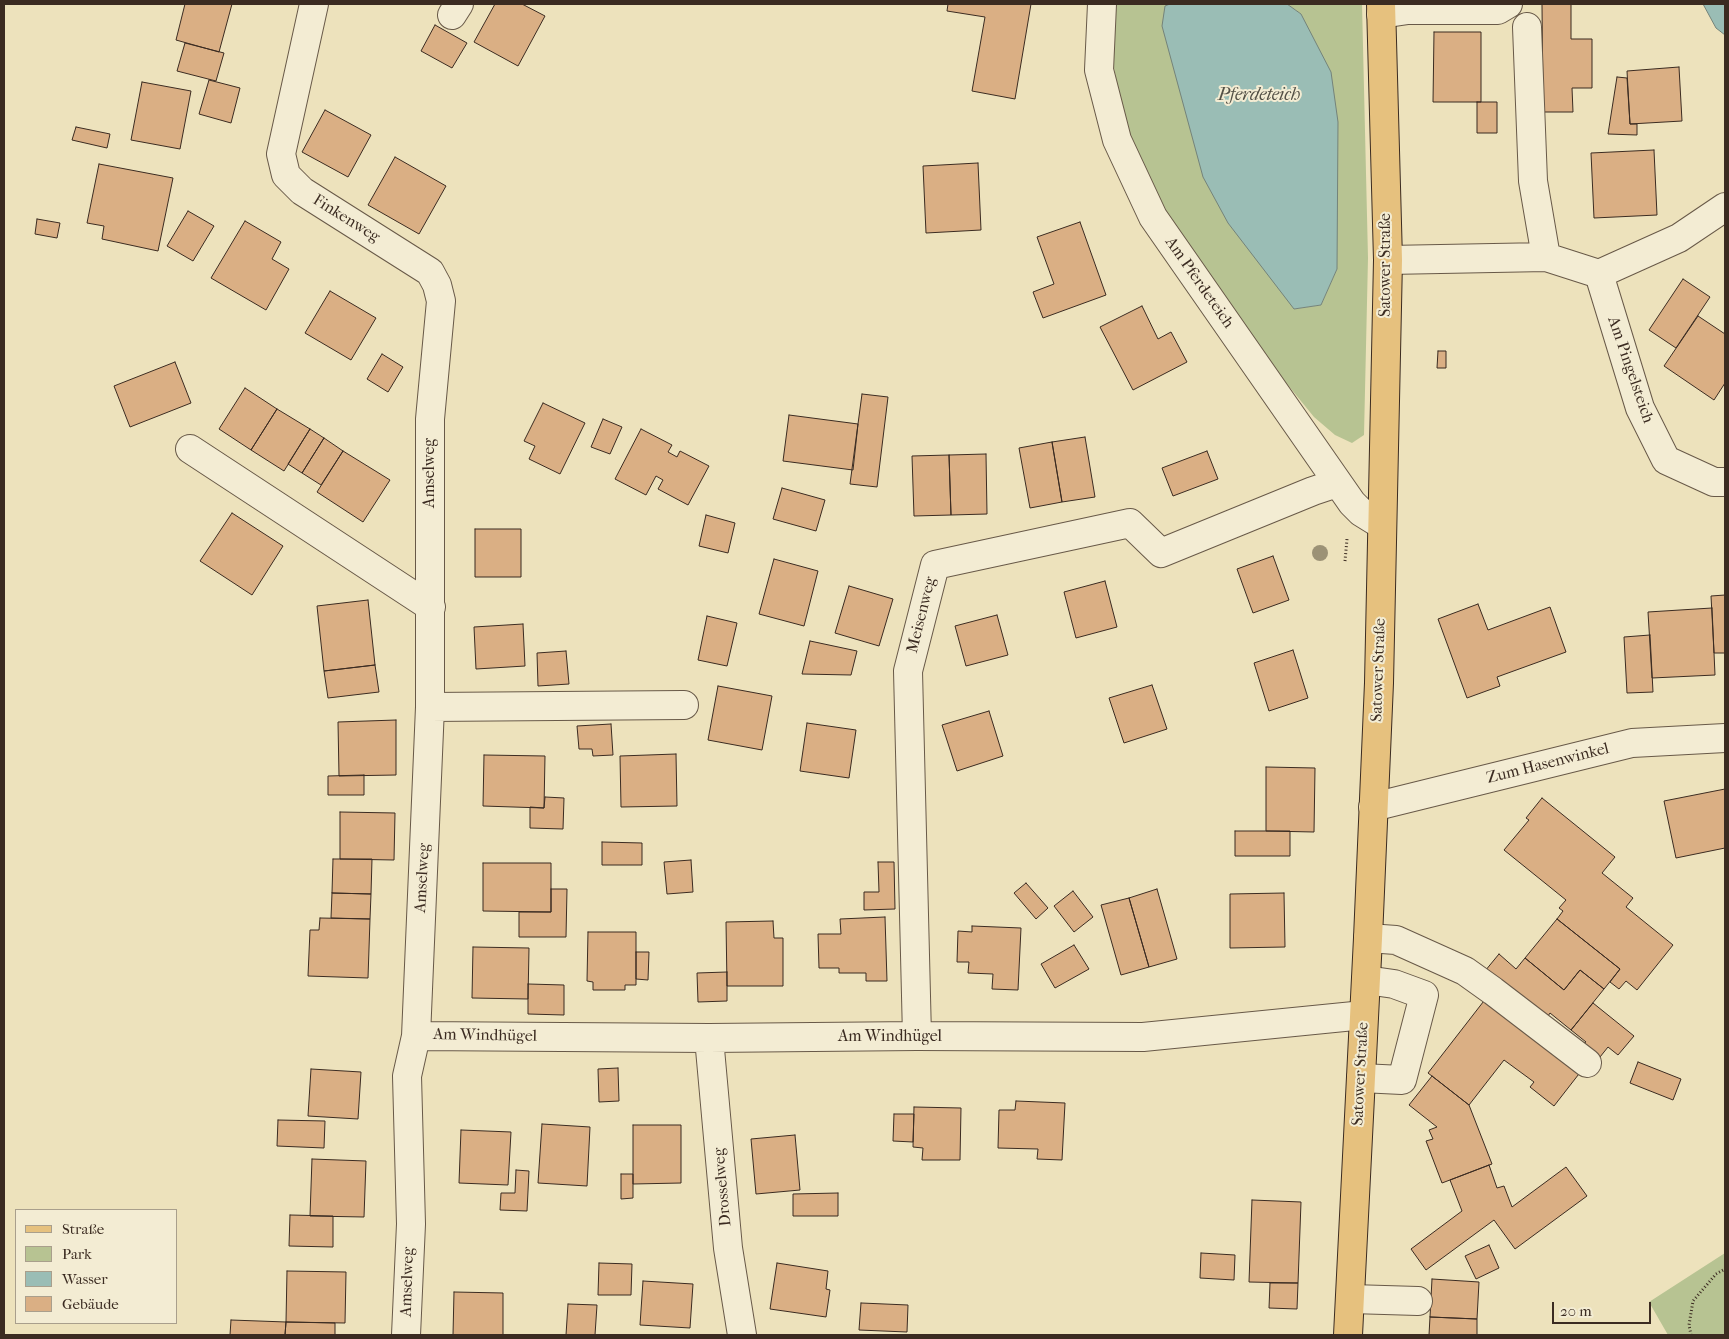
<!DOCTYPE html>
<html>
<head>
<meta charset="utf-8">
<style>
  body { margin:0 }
  #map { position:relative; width:1729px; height:1339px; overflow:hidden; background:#ede2bc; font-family:"IM FELL French Canon",serif }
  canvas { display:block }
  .frame { position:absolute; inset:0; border:5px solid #3b2b21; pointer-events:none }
  .legend { position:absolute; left:15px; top:1209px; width:162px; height:115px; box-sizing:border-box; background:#f3ecd3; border:1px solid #a99f8c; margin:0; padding:6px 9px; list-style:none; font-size:15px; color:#3b2b21 }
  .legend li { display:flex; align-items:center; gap:10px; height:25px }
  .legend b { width:25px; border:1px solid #a99f8c }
  .scale { position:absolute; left:1552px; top:1302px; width:99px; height:22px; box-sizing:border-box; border:2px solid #3b2b21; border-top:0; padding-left:6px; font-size:15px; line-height:18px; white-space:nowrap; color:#3b2b21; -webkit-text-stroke:4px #f3ecd3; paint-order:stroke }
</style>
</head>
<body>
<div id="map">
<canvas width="1729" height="1339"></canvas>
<div class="frame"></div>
<ul class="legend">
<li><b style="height:6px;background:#e6c17e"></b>Straße</li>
<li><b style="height:14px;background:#b7c392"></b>Park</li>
<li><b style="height:14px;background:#9abdb5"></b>Wasser</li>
<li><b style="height:14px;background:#daaf84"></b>Gebäude</li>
</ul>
<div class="scale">20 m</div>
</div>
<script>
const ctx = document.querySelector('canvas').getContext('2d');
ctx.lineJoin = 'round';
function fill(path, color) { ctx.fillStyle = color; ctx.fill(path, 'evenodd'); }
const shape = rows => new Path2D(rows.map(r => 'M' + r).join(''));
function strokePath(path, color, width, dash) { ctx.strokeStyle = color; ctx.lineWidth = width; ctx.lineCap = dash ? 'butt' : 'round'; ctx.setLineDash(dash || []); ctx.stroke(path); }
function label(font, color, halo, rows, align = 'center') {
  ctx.font = font + ' "IM FELL French Canon",serif'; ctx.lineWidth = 4; ctx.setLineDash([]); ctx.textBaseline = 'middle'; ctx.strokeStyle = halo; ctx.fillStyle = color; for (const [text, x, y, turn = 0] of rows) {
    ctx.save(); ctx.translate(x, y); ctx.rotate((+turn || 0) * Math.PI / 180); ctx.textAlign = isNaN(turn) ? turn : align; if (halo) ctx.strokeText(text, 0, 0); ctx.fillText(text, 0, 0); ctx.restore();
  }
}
fill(shape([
  [1117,4,1170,4,1165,7,1294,309,1321,305,1337,269,1301,14,1287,4,1362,4,1368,258,1364,435,1352,443,1335,435,1314,417,1256,346,1166,217,1128,135,1110,49],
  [1725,1253,1725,1335,1668,1335,1649,1302]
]), '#b7c392');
const water = shape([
  [1170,4,1287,4,1301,14,1331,72,1338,122,1337,269,1321,305,1294,309,1228,223,1203,177,1162,26,1165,6,1170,4],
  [1703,4,1725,4,1725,35,1716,28,1703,4]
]);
fill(water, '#9abdb5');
strokePath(water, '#74837a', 1);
const building = shape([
  [185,4,232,4,219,52,176,40,185,4],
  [495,4,522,4,545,16,518,66,474,42,495,4],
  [948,4,1031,4,1015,99,972,91,985,17,947,11,948,4],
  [1542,4,1571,4,1571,39,1592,39,1592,88,1572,88,1573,112,1543,112,1542,4],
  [435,25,467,43,452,68,421,51,435,25],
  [1434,32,1481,32,1481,102,1433,102,1434,32],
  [185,43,224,53,216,81,177,71,185,43],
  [1679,67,1682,121,1630,124,1627,71,1679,67],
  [1617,77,1627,78,1630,124,1637,124,1637,135,1608,134,1617,77],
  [209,80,240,88,231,123,199,114,209,80],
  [142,82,191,91,180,149,131,140,142,82],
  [1477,102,1497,102,1497,133,1477,133,1477,102],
  [325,110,371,135,348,177,302,152,325,110],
  [76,127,110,134,107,148,72,140,76,127],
  [1654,150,1657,215,1594,218,1591,153,1654,150],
  [395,157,446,186,419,234,368,205,395,157],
  [978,163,981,230,926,233,923,166,978,163],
  [99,164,173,178,158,251,102,239,104,226,87,223,99,164],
  [188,211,214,226,193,261,167,246,188,211],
  [37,219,60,223,57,238,35,234,37,219],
  [245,221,281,242,272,259,289,269,266,310,211,278,245,221],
  [1080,222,1106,295,1043,318,1033,292,1054,284,1037,237,1080,222],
  [1683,279,1710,297,1676,348,1649,330,1683,279],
  [330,291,376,318,351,360,305,333,330,291],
  [1142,306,1158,339,1171,332,1187,362,1133,390,1100,327,1142,306],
  [1698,316,1725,334,1725,383,1714,400,1664,366,1698,316],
  [1438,351,1446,351,1446,368,1437,368,1438,351],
  [382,354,403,367,388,392,367,379,382,354],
  [175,362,191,403,130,427,114,386,175,362],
  [245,388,277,409,251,450,219,429,245,388],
  [862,394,888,397,877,487,850,484,862,394],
  [543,403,585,423,560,474,529,459,535,446,524,441,543,403],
  [277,409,310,429,284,471,251,450,277,409],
  [789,415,858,424,853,470,783,461,789,415],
  [603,419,622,427,610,454,591,447,603,419],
  [310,429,324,438,302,473,288,464,310,429],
  [641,429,672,445,668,452,677,457,680,451,709,466,688,505,658,489,663,480,656,476,646,495,615,479,641,429],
  [1085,437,1095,497,1062,502,1052,442,1085,437],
  [324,438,343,451,321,485,302,473,324,438],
  [1052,442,1062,502,1030,508,1019,448,1052,442],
  [343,451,390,480,363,522,317,492,343,451],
  [1207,451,1218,479,1173,496,1162,468,1207,451],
  [986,454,987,514,951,515,949,455,986,454],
  [949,455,951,515,914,516,912,456,949,455],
  [782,488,825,500,816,531,773,519,782,488],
  [232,513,283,546,252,595,200,561,232,513],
  [706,515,735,523,728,553,699,546,706,515],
  [475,529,521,529,521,577,475,577,475,529],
  [1273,556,1289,600,1253,613,1237,569,1273,556],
  [774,559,818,571,804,626,759,614,774,559],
  [1105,581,1117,627,1076,638,1064,592,1105,581],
  [849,586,893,599,879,646,835,633,849,586],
  [1725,595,1725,653,1714,653,1711,596,1725,595],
  [368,600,375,665,324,671,317,606,368,600],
  [1478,604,1488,630,1550,607,1566,652,1497,677,1500,686,1467,698,1438,619,1478,604],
  [1712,608,1715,675,1652,678,1648,612,1712,608],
  [997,615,1008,655,966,666,955,626,997,615],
  [707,616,737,623,727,666,698,660,707,616],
  [523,624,525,666,476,669,474,627,523,624],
  [1650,635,1653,692,1627,693,1624,637,1650,635],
  [810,641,857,651,851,675,802,674,810,641],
  [1293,650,1308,698,1269,711,1254,663,1293,650],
  [566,651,569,684,538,686,537,653,566,651],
  [375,665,379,692,328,698,324,671,375,665],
  [1152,685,1167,729,1124,743,1109,698,1152,685],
  [718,686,772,696,762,750,708,740,718,686],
  [989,711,1003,756,957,771,942,725,989,711],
  [396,720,396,775,339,776,338,722,396,720],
  [807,723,856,730,849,778,800,771,807,723],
  [611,724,613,755,593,756,592,749,579,749,577,726,611,724],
  [676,754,677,806,621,807,620,756,676,754],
  [484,755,545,756,544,808,483,806,484,755],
  [1266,767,1315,768,1314,832,1266,831,1266,767],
  [364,775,364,795,328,795,328,776,364,775],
  [1725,789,1725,848,1676,858,1664,801,1725,789],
  [545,797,564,798,563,829,530,828,530,807,544,808,545,797],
  [1542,798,1615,857,1602,873,1633,898,1626,907,1673,945,1637,990,1626,981,1619,989,1610,982,1620,969,1557,919,1563,911,1559,908,1566,900,1504,850,1529,820,1526,818,1542,798],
  [340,812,395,813,394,860,340,859,340,812],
  [1235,831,1290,831,1290,856,1235,856,1235,831],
  [602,842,642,843,642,865,602,865,602,842],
  [333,859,372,859,371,894,332,893,333,859],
  [691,860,693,892,667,894,664,862,691,860],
  [878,862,894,862,895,909,864,910,864,892,879,892,878,862],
  [483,863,551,863,551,912,483,911,483,863],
  [1026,883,1048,908,1036,919,1014,893,1026,883],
  [551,889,567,889,566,937,519,937,519,912,551,912,551,889],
  [1157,889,1177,959,1149,967,1129,898,1157,889],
  [1073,891,1093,917,1074,932,1054,906,1073,891],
  [332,893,371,894,370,919,331,918,332,893],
  [1284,893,1285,947,1230,948,1230,894,1284,893],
  [1129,898,1149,967,1121,975,1101,905,1129,898],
  [885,917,887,981,866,981,866,973,839,973,839,968,819,968,818,934,841,934,840,919,885,917],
  [320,918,370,919,368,978,308,976,310,930,319,930,320,918],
  [1557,919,1620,969,1604,989,1580,970,1564,990,1525,958,1557,919],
  [773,921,774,938,783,938,783,986,727,986,726,922,773,921],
  [972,926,1021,928,1018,990,992,989,993,974,968,973,969,962,957,962,958,931,972,932,972,926],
  [588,932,636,932,636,985,625,985,625,990,593,990,593,982,587,981,588,932],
  [1074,945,1089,969,1055,988,1041,964,1074,945],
  [473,947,529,948,528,999,472,998,473,947],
  [636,952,649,952,648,980,636,979,636,952],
  [1499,954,1516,969,1525,958,1564,990,1580,970,1604,989,1571,1030,1550,1013,1546,1019,1485,971,1499,954],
  [727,972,727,1001,698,1002,697,973,727,972],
  [528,984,564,985,564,1015,528,1014,528,984],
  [1487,997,1582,1070,1554,1106,1530,1087,1534,1082,1504,1060,1469,1105,1428,1073,1487,997],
  [1593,1003,1634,1036,1618,1055,1608,1047,1600,1057,1584,1043,1586,1042,1571,1030,1593,1003],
  [1638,1062,1681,1079,1673,1100,1630,1083,1638,1062],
  [618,1068,619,1101,599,1102,598,1069,618,1068],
  [311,1069,361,1072,358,1119,308,1116,311,1069],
  [1432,1076,1469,1105,1492,1164,1442,1183,1426,1141,1433,1139,1429,1130,1437,1127,1409,1105,1432,1076],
  [1016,1101,1065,1103,1062,1160,1037,1159,1038,1149,998,1148,999,1110,1015,1110,1016,1101],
  [914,1107,961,1108,960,1160,922,1160,923,1148,913,1147,914,1107],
  [894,1114,914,1114,913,1142,893,1141,894,1114],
  [278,1120,325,1121,324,1148,277,1146,278,1120],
  [542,1124,590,1127,587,1186,538,1183,542,1124],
  [633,1125,681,1125,681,1183,633,1184,633,1125],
  [461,1130,511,1132,508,1185,459,1183,461,1130],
  [795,1135,800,1190,756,1194,751,1139,795,1135],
  [312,1159,366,1161,364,1217,310,1216,312,1159],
  [1489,1165,1497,1188,1504,1186,1512,1207,1566,1167,1587,1196,1515,1249,1494,1220,1426,1270,1411,1249,1462,1211,1450,1180,1489,1165],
  [516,1170,529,1171,527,1211,500,1210,501,1193,515,1193,516,1170],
  [621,1174,633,1174,633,1198,621,1199,621,1174],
  [838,1193,838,1216,793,1216,793,1194,838,1193],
  [1252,1200,1301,1202,1298,1283,1249,1282,1252,1200],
  [290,1215,333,1216,333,1247,289,1246,290,1215],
  [1489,1245,1499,1268,1476,1279,1465,1256,1489,1245],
  [1201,1253,1235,1255,1234,1280,1200,1278,1201,1253],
  [599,1263,632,1264,631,1295,598,1295,599,1263],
  [777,1263,828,1271,826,1289,830,1290,826,1317,770,1309,777,1263],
  [287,1271,346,1272,345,1323,286,1322,287,1271],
  [1432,1279,1479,1282,1477,1319,1430,1317,1432,1279],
  [643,1281,693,1284,690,1328,640,1325,643,1281],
  [1270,1283,1298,1283,1297,1309,1269,1308,1270,1283],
  [454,1292,503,1293,503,1335,453,1335,454,1292],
  [861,1303,908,1305,907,1332,859,1330,861,1303],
  [568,1304,597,1305,595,1335,566,1335,568,1304],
  [1430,1317,1477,1319,1477,1335,1429,1335,1430,1317],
  [231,1320,286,1322,285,1335,230,1335,231,1320],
  [286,1322,335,1323,335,1335,285,1335,286,1322]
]);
fill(building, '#daaf84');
strokePath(building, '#3b2b21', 1);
const minor = shape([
  [314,4,281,154,286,175,302,191,430,272,437,285,441,301,430,419,430,707,416,1036,407,1076,411,1224,406,1335],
  [1102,4,1099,70,1117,140,1153,217,1352,503,1361,512,1382,525],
  [1381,14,1408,10,1498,10,1508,4],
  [452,15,459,4],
  [1527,27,1533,181,1546,257],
  [1388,260,1546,257,1599,274,1640,408,1666,460,1714,482,1725,482],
  [1599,274,1679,238,1725,207],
  [190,449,431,607],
  [430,707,684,705],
  [1373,807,1632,743,1725,738],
  [1368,938,1396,940,1465,971,1493,991,1587,1063],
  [416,1036,709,1038,917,1036,1143,1037,1364,1015],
  [917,1036,908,671,935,565,1130,523,1161,553,1313,491,1337,483],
  [709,1038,728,1248,742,1335],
  [1361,1078,1402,1080,1424,995,1394,984,1366,980],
  [1351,1299,1418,1301]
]);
const major = shape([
  [1348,1335,1368,938,1379,683,1388,260,1381,4]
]);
strokePath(minor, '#685948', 30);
strokePath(major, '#3b2b21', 30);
strokePath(shape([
  [1345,561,1347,539],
  [1691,1335,1689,1325,1693,1301,1716,1274,1725,1269]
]), '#3b2b21', 3, [1, 2.5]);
strokePath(minor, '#f3ecd3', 28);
strokePath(major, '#e6c17e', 28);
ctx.fillStyle = '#9c9276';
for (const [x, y] of [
  [1320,553]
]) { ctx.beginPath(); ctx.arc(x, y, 8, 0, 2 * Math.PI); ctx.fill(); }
label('16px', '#3b2b21', '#f3ecd3', [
  ["Finkenweg",346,219,32],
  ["Satower Straße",1386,265,-90],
  ["Am Pferdeteich",1199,283,55],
  ["Am Pingelsteich",1630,370,71],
  ["Amselweg",430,473,-90],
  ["Meisenweg",922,615,-76],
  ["Satower Straße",1379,670,-88],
  ["Zum Hasenwinkel",1548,764,-14],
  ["Amselweg",423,878,-87],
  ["Am Windhügel",485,1036,1],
  ["Am Windhügel",890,1037],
  ["Satower Straße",1361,1074,-87],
  ["Drosselweg",723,1187,-95],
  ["Amselweg",408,1282,-88]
]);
label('italic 18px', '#535046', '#f3ecd3', [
  ["Pferdeteich",1259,96]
]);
</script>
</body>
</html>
